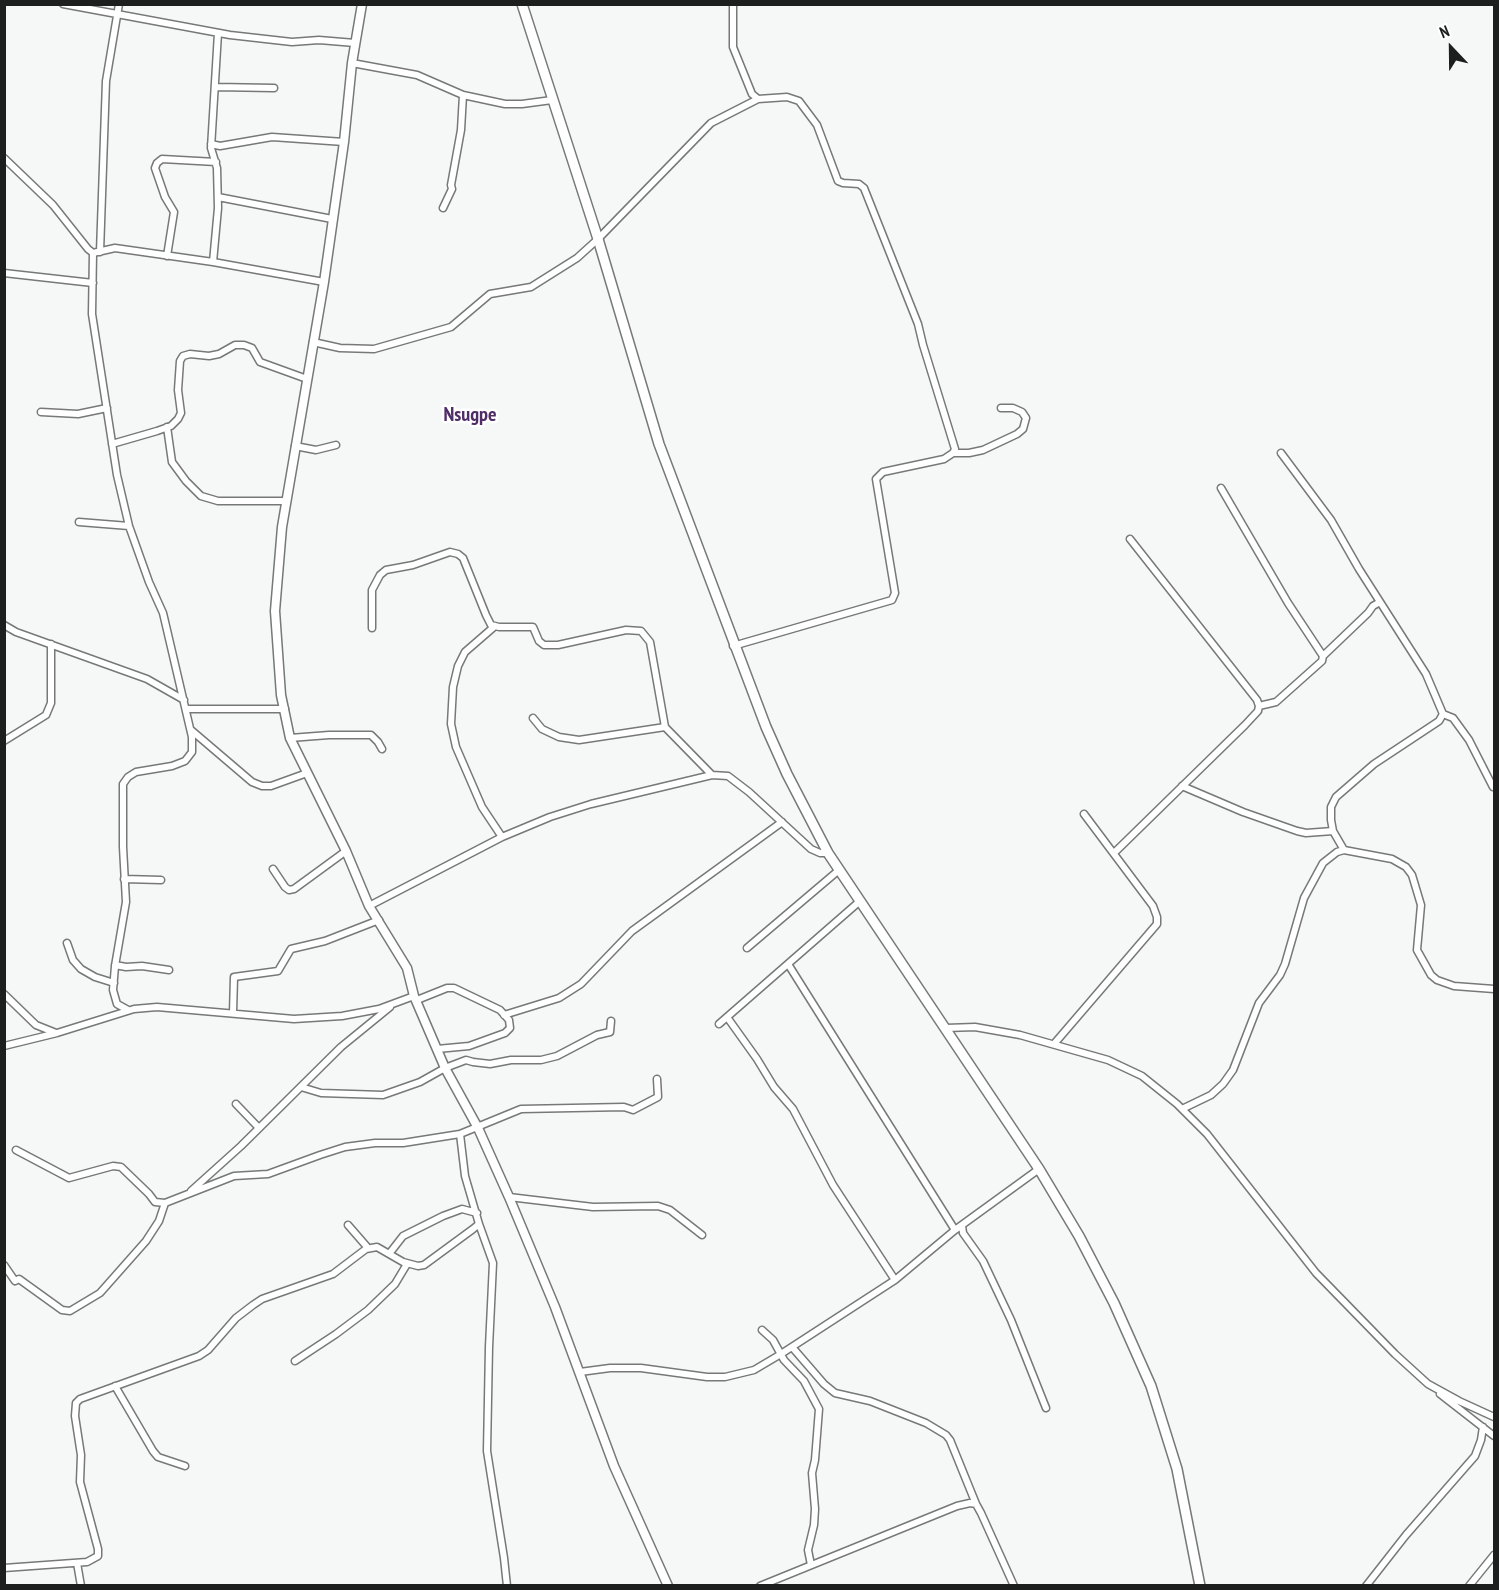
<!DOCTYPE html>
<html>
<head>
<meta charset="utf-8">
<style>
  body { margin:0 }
  #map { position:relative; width:1499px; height:1590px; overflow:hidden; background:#f5f8f6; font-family:"PT Sans Narrow",sans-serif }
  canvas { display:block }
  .frame { position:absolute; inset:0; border:6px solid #1d1e1e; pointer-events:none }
  .north { position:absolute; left:1421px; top:18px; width:60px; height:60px; -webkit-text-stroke:4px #fff; paint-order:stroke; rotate:338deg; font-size:16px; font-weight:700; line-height:24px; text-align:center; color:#1d1e1e }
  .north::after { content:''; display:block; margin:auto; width:21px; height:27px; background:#1d1e1e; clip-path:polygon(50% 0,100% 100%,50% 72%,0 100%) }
</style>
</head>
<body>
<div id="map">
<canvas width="1499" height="1590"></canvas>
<div class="frame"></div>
<div class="north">N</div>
</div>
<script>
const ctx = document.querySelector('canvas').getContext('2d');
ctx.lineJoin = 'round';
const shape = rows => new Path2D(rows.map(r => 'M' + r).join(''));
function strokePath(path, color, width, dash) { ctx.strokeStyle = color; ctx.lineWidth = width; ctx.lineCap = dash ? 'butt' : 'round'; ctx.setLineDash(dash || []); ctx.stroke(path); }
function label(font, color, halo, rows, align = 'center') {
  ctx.font = font + ' "PT Sans Narrow",sans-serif'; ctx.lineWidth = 5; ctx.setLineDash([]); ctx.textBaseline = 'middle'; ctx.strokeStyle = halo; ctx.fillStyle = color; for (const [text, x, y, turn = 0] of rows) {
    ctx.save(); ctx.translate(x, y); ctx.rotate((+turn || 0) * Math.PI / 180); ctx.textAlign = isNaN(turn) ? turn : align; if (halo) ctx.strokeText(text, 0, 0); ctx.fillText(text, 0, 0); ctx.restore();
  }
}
const street = shape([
  [63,4,230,35,292,42,319,40,355,43],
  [733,4,733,47,752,94,758,99,787,97,799,101,817,125,838,181,843,183,859,184,864,188,918,324,923,345,955,449,953,453,944,459,883,472,876,479,895,593,892,600,733,646],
  [352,63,417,75,463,95,505,104,522,104,552,100],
  [215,87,274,88],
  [211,144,220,146,272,137,344,142],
  [4,158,53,205,88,249,93,253,115,248,213,262,324,282],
  [218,197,332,219],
  [443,208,452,189,451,185,461,130,463,95],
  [100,252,106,81,119,4],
  [93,253,92,314,117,475,129,526,149,582,163,613,192,737,192,752,185,761,172,766,136,772,128,777,123,784,123,847,126,902,115,966,113,990,117,1004,128,1010],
  [167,256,174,212,165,197,155,168,157,163,162,159,216,162],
  [213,262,218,208,217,168,211,148,218,33],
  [4,273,93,283],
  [313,342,340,348,374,349,451,327,490,294,531,287,577,258,598,239,711,123,758,99],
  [41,412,78,414,107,408],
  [167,427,172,462,186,481,201,496,218,501,286,501],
  [112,444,157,431,171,426,178,419,181,413,178,390,180,361,183,356,190,354,209,356,219,354,235,345,244,345,252,348,260,362,307,379],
  [295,446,316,450,336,445],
  [953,453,969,453,983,450,1017,434,1023,429,1026,418,1022,412,1013,408,1001,408],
  [1281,453,1331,520,1359,569,1426,674,1443,714,1439,721,1374,764,1336,797,1331,807,1331,820,1333,831,1344,850],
  [1221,488,1288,603,1323,656],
  [79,522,129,526],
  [4,625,16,632,147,679,184,700],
  [495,626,465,652,458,666,453,687,451,724,456,747,482,807,502,837],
  [372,628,372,590,380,575,386,570,413,565,450,552,458,554,463,558,486,615,491,625,499,627,533,627,539,641,544,645,558,645,626,630,641,631,650,642,665,727,712,775],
  [1259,706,1276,702,1322,661,1323,656,1368,613,1373,606,1380,602],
  [186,709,285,709],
  [1443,714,1453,718,1469,740,1493,787],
  [533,718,542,729,559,737,579,740,665,727],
  [191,730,252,782,262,786,271,786,307,773],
  [290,738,329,735,371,735,378,742,382,749],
  [4,741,46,715,51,703,51,644],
  [1182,786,1243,812,1297,831,1306,833,1333,831],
  [1114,853,1245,725,1258,711,1259,706,1257,700,1130,539],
  [273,869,285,887,289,890,294,889,346,851],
  [124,879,161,880],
  [369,906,502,837,550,817,591,804,712,775,728,776,749,792,811,849,820,853,828,853],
  [67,943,73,960,81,969,95,977,114,983],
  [747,948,839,870],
  [788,964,955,1230],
  [115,965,126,967,142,966,169,970],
  [4,994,36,1025,56,1033],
  [417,1000,447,988,454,988,500,1010,509,1020,510,1028,505,1033,469,1046,437,1049],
  [233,1013,234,977,278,971,291,949,325,941,379,920],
  [504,1015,559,998,581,984,632,931,782,822],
  [727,1017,757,1059,774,1087,793,1109,833,1185,895,1280],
  [719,1024,860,901],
  [946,1028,975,1027,1020,1035,1108,1060,1142,1076,1177,1104,1207,1134,1316,1273,1395,1354,1428,1384,1459,1401,1494,1417],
  [1054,1044,1157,924,1157,917,1153,906,1084,814],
  [4,1046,57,1033,134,1009,157,1007,294,1019,342,1016,379,1009,414,996],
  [301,1087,321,1093,383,1095,420,1082,445,1068,466,1060,473,1062,490,1064,511,1060,541,1060,557,1056,597,1035,610,1032,611,1021],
  [236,1104,259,1128],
  [1182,1109,1211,1095,1223,1084,1233,1070,1259,1003,1280,975,1285,964,1304,898,1323,863,1337,852,1344,850,1392,859,1406,867,1412,875,1421,905,1417,950,1431,975,1437,980,1454,986,1494,989],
  [16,1150,69,1178,113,1166,121,1167,149,1194,155,1202,165,1203,234,1176,268,1174,320,1155,345,1147,375,1143,403,1143,460,1134,521,1109,624,1107,633,1110,658,1097,657,1079],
  [191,1191,241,1146,341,1047,390,1007],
  [509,1197,593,1207,658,1206,670,1210,702,1235],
  [479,1224,493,1263,489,1347,487,1451,504,1558,507,1586],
  [348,1225,368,1248],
  [962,1226,963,1233,983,1261,1011,1320,1046,1408],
  [389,1254,403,1236,443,1216,462,1209,477,1213],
  [4,1265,15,1281,19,1279,62,1310,70,1311,100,1293,146,1241,159,1221,165,1203],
  [762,1330,773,1340,784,1360,804,1381,819,1409,815,1460,812,1473,815,1509,814,1525,808,1550,811,1565],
  [792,1347,824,1384,835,1393,870,1401,926,1423,946,1435,950,1440,976,1504],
  [295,1361,336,1334,368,1310,395,1284,407,1264],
  [580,1372,610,1368,641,1368,707,1377,725,1377,754,1370,781,1354,895,1280,955,1230,1039,1169],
  [115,1386,153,1451,158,1457,185,1466],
  [1440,1394,1494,1436],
  [77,1563,81,1586],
  [4,1568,87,1562,98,1556,98,1549,80,1482,81,1455,75,1416,76,1403,80,1399,199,1356,208,1350,236,1318,253,1305,262,1299,333,1274,366,1249,377,1247,403,1262,418,1266,424,1265,473,1229,479,1224,465,1176,460,1134],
  [760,1586,957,1506,970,1503,976,1504,981,1513,1014,1586],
  [1366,1586,1406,1535,1475,1456,1481,1440,1483,1427],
  [1469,1586,1494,1555]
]);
const secondary = shape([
  [362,4,352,63,344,142,324,282,282,527,275,611,281,695,290,738,346,851,369,906,407,968,414,996,445,1068,478,1128,509,1197,555,1307,614,1466,668,1586]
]);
const primary = shape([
  [522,4,598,239,659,444,766,727,787,774,828,853,1039,1169,1079,1236,1114,1303,1151,1386,1177,1469,1200,1586]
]);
strokePath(street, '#767977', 9);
strokePath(secondary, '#767977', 11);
strokePath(primary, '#767977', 12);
strokePath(street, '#fff', 6);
strokePath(secondary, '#fff', 8);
strokePath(primary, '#fff', 9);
label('bold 20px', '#4f2d66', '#fff', [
  ["Nsugpe",470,415]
]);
</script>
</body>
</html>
